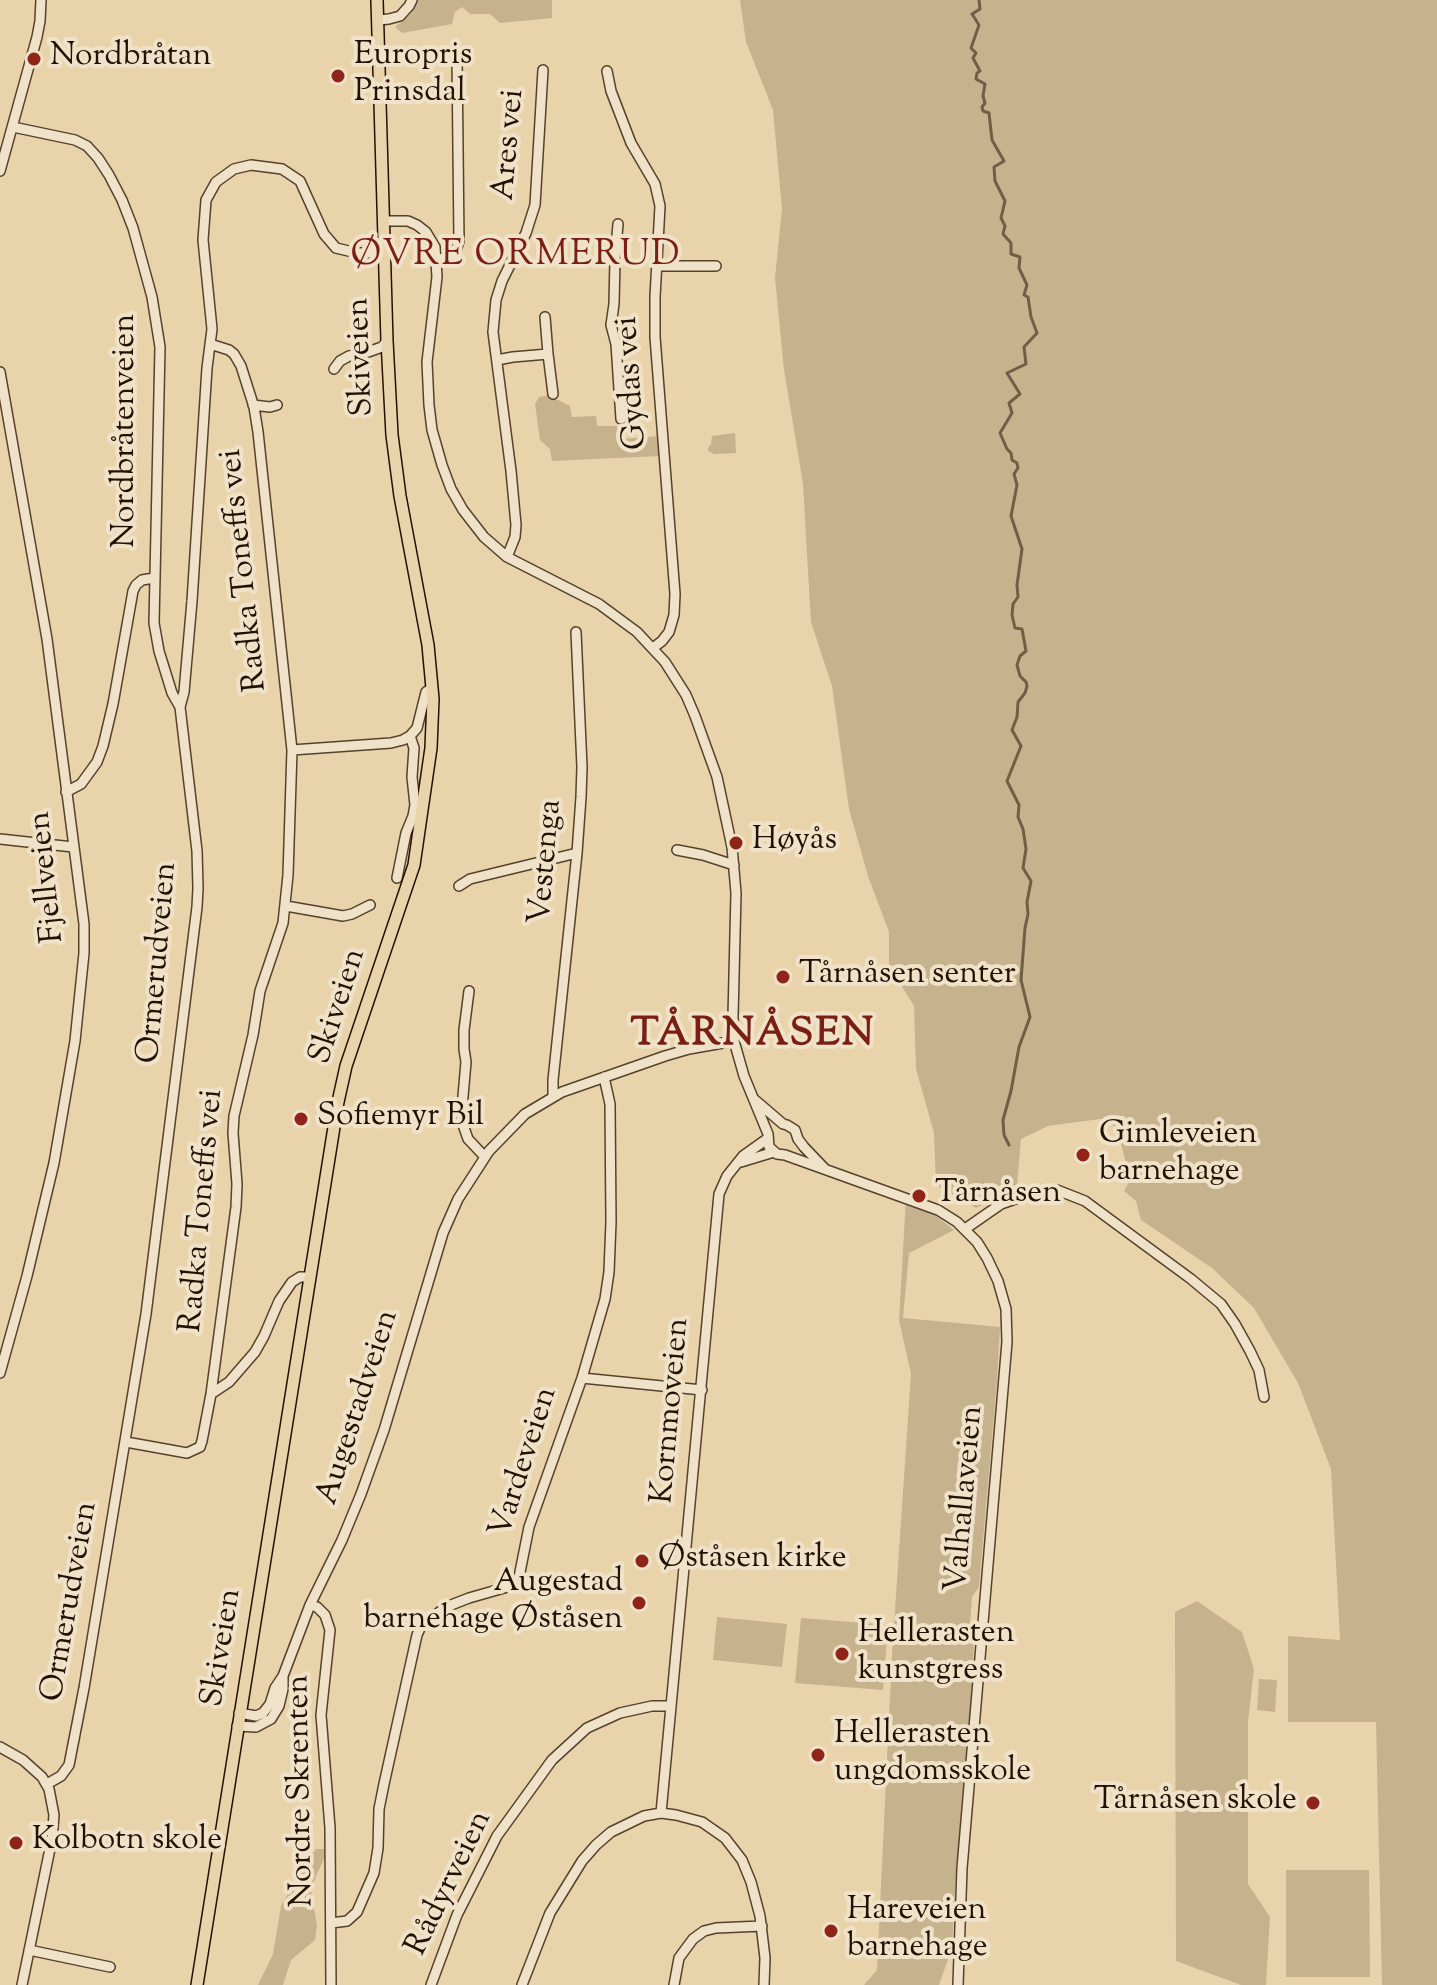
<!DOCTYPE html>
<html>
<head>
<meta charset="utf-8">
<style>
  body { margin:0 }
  canvas { display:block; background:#e8d3ab }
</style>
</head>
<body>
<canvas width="1437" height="1985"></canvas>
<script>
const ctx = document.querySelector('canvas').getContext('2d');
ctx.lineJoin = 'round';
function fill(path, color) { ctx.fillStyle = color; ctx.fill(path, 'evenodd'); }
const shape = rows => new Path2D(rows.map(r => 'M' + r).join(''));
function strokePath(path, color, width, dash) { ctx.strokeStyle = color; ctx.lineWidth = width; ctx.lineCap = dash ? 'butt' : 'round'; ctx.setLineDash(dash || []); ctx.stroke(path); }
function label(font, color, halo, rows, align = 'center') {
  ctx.font = font + ' "Sorts Mill Goudy",serif'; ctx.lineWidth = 8; ctx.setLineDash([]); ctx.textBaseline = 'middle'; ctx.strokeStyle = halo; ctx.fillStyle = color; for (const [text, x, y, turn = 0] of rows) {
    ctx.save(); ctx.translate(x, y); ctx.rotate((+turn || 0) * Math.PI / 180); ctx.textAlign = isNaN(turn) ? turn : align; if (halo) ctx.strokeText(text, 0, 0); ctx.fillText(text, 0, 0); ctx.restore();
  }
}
fill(shape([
  [418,0,552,0,552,18,500,23,490,14,470,14,462,7,455,12,452,24,402,33,395,27,411,14],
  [740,0,1437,0,1437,1985,1382,1985,1376,1722,1288,1722,1288,1636,1340,1640,1331,1469,1298,1383,1254,1308,1212,1268,1141,1220,1136,1201,1124,1191,1130,1180,1118,1131,1108,1120,1100,1119,1048,1126,1021,1139,1017,1185,998,1198,976,1208,936,1185,934,1133,916,1069,914,1006,889,966,889,932,868,876,849,809,832,686,811,622,803,484,784,370,775,278,782,209,773,110,746,42],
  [548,395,570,406,572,417,596,416,597,426,622,426,622,439,661,436,661,456,552,461,550,449,540,440,535,404,539,397],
  [735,433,736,453,714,454,707,450,711,444,712,436],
  [906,1198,930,1211,954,1230,909,1253,903,1318,1000,1327,997,1380,979,1587,972,1597,970,1625,974,1639,973,1671,955,1888,952,1948,939,1985,864,1985,877,1970,892,1654,911,1374,899,1320],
  [1197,1601,1242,1632,1254,1669,1248,1722,1248,1884,1270,1917,1266,1985,1241,1985,1176,1961,1175,1612],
  [717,1617,787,1624,782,1667,713,1660],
  [801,1618,888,1625,883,1690,795,1683],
  [1259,1679,1277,1680,1275,1712,1257,1710],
  [316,1849,324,1849,325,1857,316,1876,311,1891,317,1925,315,1940,291,1960,283,1985,258,1985,273,1954,281,1906,297,1878],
  [1286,1870,1369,1870,1370,1977,1286,1977]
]), '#c7b28e');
strokePath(shape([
  [979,0,980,9,972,14,979,25,971,48,976,53,973,58,980,71,977,73,976,79,985,84,983,96,985,103,982,107,983,111,989,113,992,140,1004,161,994,167,995,181,1005,201,1001,218,1005,226,1003,234,1011,243,1011,254,1020,257,1019,268,1027,285,1024,295,1028,297,1031,317,1037,333,1024,347,1026,364,1007,373,1020,394,1009,403,1012,413,1000,433,1007,449,1011,453,1012,460,1017,463,1018,468,1014,474,1017,485,1011,516,1022,549,1017,585,1018,597,1013,604,1012,615,1015,628,1022,629,1026,651,1020,656,1017,665,1020,676,1026,682,1027,686,1025,693,1018,702,1017,717,1012,730,1021,746,1007,781,1019,805,1018,817,1023,829,1026,849,1023,868,1031,881,1027,902,1028,914,1025,928,1021,980,1030,1017,1019,1047,1011,1091,1003,1120,1004,1135,1009,1145]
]), '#715e46', 3);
const minor = shape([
  [378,20,389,19,400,16,409,6,412,0],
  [607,71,611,91,631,143,655,184,660,206,655,297,655,337,675,594,674,615,669,632,662,641,653,648],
  [13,127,75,140,87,146,98,158,109,175,122,200,133,228,152,297,160,347,154,623,159,651,172,693,180,707],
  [0,171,37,37,40,21,41,0],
  [384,221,408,221,417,225,426,232,435,247,437,277,427,362,429,405,432,430,442,465,451,489,463,510,484,537,507,557,599,604,637,632,665,662,686,695,695,716,717,777,732,847,736,893,733,1017,734,1041,744,1076,768,1134,769,1147,777,1154,785,1155,938,1210,957,1222,977,1242,987,1258,998,1281,1006,1309,1007,1342,962,1868,958,1985],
  [618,224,615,259,614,304,611,325,616,344,621,419],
  [437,259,447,258,455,254,459,241,457,57],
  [657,266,716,266],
  [548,354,553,394],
  [497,360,513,357,548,354,545,317],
  [334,369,340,361,349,356,368,352,382,347,387,341],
  [0,372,47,639,84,924,84,953,75,1041,54,1163,27,1276,0,1373],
  [253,405,270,407,277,405],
  [507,557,515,537,516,525,511,471,493,332,496,300,502,281,526,233,535,205,543,70],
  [292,750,391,743,403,740,410,736,417,728,426,692,432,688],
  [66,792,81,784,97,762,103,746,113,704,133,591,136,585,142,580,154,578],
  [0,839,73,847],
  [677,850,703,855,734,865],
  [397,878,406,833,413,816,415,805,412,777,414,748,410,736],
  [459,886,470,879,577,853],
  [286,906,343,916,352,914,370,905],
  [469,991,464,1030,464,1049,466,1062,461,1119,468,1139,485,1157],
  [553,1097,553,1080,577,853,581,797,582,767,576,632],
  [755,1100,783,1124,787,1125,795,1130,798,1139,804,1147,825,1169],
  [741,1162,774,1152],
  [965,1229,1001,1204,1035,1192,1057,1190,1085,1201,1191,1279,1221,1304,1235,1324,1250,1351,1259,1370,1264,1397],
  [582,1378,702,1390],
  [211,1394,229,1382,255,1352,264,1336,279,1301,292,1282,300,1277,310,1277],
  [126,1442,187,1453,200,1447,202,1441,211,1394,236,1207,237,1184,233,1133,234,1116,253,1035,260,991,283,923,288,875,292,750,258,432,254,407,241,366,234,354,229,350,210,344],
  [310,1605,317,1607,325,1615,330,1630,321,1715,330,1828,331,1985],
  [239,1713,256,1716,263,1713,270,1704,275,1688,283,1676,310,1605,342,1540,361,1494,384,1430,443,1233,458,1199,489,1151,525,1114,562,1092,665,1056,689,1049,734,1041],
  [237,1726,256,1727,271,1719,279,1706,283,1689,283,1678],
  [0,1747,23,1760,42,1777,49,1789,54,1815,52,1839,22,1985],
  [47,1784,61,1776,69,1765,84,1688,146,1314,197,907,198,888,197,851,180,707,184,692,192,601,207,368,212,329,203,240,206,200,216,182,234,169,251,165,282,169,300,181,324,234,336,248,357,253,385,253],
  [661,1813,719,1194,727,1176,743,1156,767,1139],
  [331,1923,347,1921,357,1912,374,1873,378,1848,379,1809,384,1784,417,1635,421,1626,446,1607,469,1598,511,1586,519,1577,529,1527,582,1378,605,1299,609,1272,611,1222,610,1104,604,1077],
  [29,1950,110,1967],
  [431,1985,457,1915,497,1836,552,1760,587,1728,620,1713,652,1706,670,1706],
  [522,1985,550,1913,582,1861,596,1845,611,1832,644,1816,661,1813,676,1815,702,1822,725,1838,742,1860,751,1882,760,1916,765,1958,764,1985],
  [674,1985,679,1958,693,1939,704,1931,716,1928,762,1926]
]);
const major = shape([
  [197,1985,338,1102,346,1066,414,865,431,748,433,699,428,645,400,496,392,435,387,341,377,0]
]);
strokePath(minor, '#55422d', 12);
strokePath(major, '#241103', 14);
strokePath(minor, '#f0e2c8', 9);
strokePath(major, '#e8d3ab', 11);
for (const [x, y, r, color] of [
  [34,59,8,"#8f2418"],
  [338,76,8,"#8f2418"],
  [736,843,8,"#8f2418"],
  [783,977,8,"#8f2418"],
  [301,1119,8,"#8f2418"],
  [1083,1155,8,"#8f2418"],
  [919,1196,8,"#8f2418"],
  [642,1561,8,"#8f2418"],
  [639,1603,8,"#8f2418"],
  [842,1654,8,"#8f2418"],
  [818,1755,8,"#8f2418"],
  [1313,1803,8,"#8f2418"],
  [16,1843,8,"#8f2418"],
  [831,1931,8,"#8f2418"]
]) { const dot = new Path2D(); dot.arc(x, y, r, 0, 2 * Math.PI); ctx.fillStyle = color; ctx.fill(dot); strokePath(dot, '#f0e2c8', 3); }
label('32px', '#241103', '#f0e2c8', [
  ["Europris",354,58],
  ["Prinsdal",354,95],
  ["Nordbråtan",50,59],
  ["Høyås",752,843],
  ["Tårnåsen senter",799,977],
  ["Sofiemyr Bil",317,1119],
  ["Gimleveien",1099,1137],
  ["barnehage",1099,1174],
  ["Tårnåsen",935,1196],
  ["Øståsen kirke",658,1561],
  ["Augestad",623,1585,"right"],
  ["barnehage Øståsen",623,1622,"right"],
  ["Hellerasten",858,1636],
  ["kunstgress",858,1673],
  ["Hellerasten",834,1737],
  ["ungdomsskole",834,1774],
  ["Tårnåsen skole",1297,1803,"right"],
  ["Kolbotn skole",32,1843],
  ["Hareveien",847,1913],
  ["barnehage",847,1950]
], 'left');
label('32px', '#241103', '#f0e2c8', [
  ["Ares vei",511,145,-85],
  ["Skiveien",363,357,-92],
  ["Gydas vei",634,383,-94],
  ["Nordbråtenveien",128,431,-90],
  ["Radka Toneffs vei",246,570,-96],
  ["Vestenga",548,862,-85],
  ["Fjellveien",49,877,-96],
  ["Ormerudveien",160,963,-85],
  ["Skiveien",340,1007,-72],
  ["Radka Toneffs vei",204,1211,-85],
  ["Augestadveien",360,1408,-72],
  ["Kornmoveien",673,1411,-85],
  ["Vardeveien",526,1463,-72],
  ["Valhallaveien",967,1499,-85],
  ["Ormerudveien",72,1602,-80],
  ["Skiveien",224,1648,-81],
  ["Nordre Skrenten",303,1791,-91],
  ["Rådyrveien",451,1884,-64]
]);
ctx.letterSpacing = '2px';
label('36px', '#7a1f14', '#f0e2c8', [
  ["ØVRE ORMERUD",516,258]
]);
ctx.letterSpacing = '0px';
ctx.letterSpacing = '2px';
label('bold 40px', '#7a1f14', '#f0e2c8', [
  ["TÅRNÅSEN",753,1037]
]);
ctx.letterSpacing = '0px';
</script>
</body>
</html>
